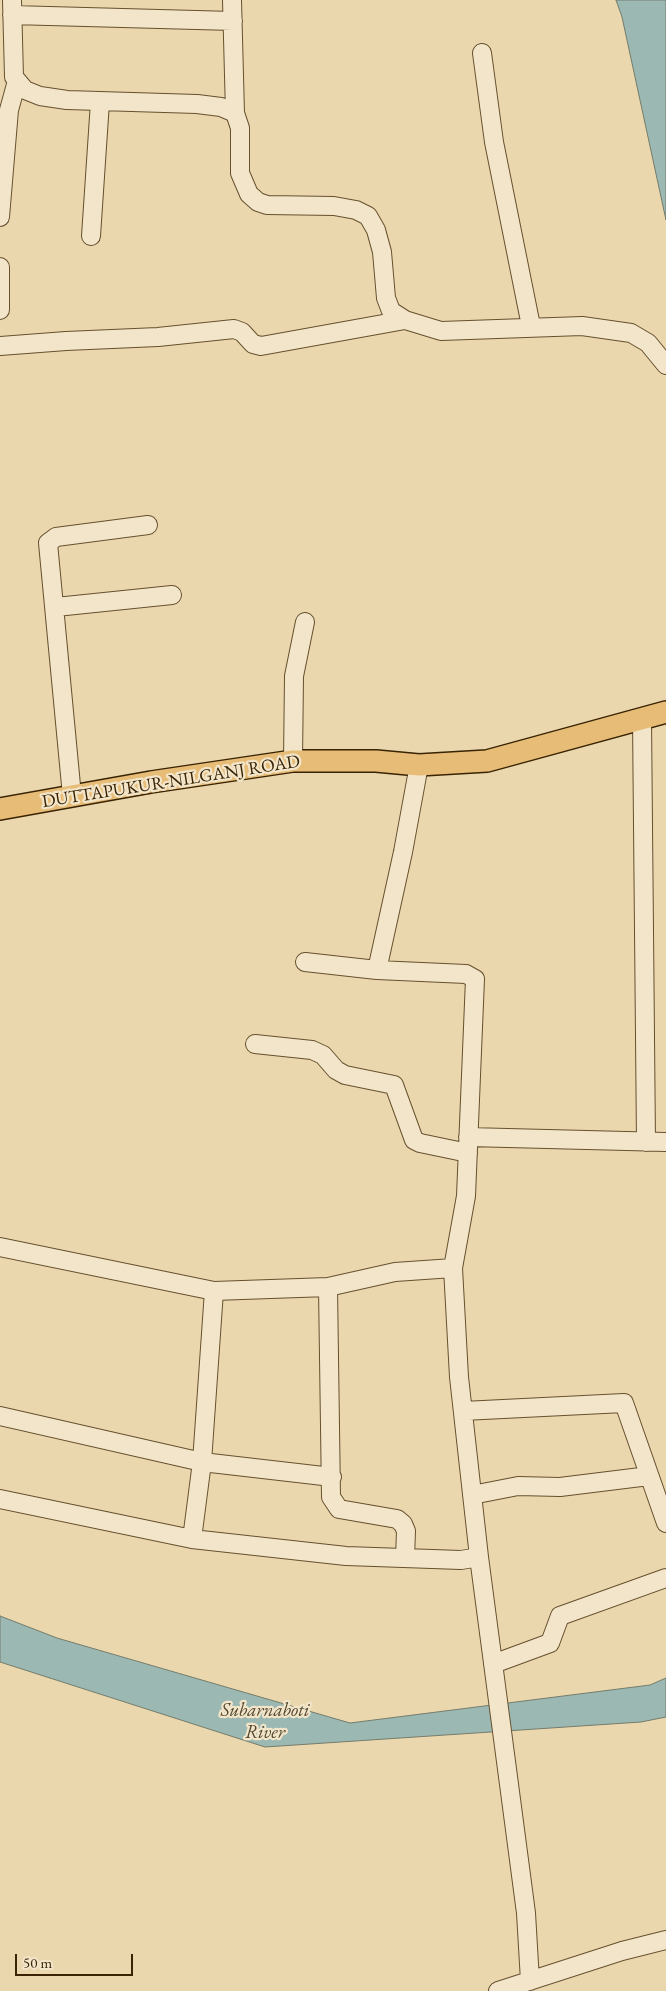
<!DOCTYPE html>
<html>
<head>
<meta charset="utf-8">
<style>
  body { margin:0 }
  #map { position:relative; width:666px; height:1991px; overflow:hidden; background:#ebd7ad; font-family:"EB Garamond",serif }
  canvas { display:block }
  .scale { position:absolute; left:15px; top:1954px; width:118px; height:22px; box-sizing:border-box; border:2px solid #392303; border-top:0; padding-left:6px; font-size:15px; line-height:18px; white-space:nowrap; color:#392303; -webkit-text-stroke:4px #f2e5ca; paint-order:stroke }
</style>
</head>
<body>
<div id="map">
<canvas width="666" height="1991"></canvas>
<div class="scale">50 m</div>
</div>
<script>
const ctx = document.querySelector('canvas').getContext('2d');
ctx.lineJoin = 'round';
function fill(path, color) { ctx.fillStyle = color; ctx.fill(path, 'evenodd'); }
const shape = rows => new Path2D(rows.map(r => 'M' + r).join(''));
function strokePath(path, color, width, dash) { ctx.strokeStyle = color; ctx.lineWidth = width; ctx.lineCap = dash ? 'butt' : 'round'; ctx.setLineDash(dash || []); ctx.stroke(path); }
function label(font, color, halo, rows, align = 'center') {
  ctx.font = font + ' "EB Garamond",serif'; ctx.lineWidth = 4.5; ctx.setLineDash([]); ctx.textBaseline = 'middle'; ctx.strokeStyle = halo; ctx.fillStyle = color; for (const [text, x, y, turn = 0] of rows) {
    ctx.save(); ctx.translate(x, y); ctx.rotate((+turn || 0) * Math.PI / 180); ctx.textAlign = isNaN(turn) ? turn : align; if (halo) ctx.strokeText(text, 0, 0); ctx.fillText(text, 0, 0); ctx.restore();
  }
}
const water = shape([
  [616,0,666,0,666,220,622,17,616,0],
  [0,1616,57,1638,350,1723,650,1685,666,1678,666,1717,641,1722,265,1747,0,1662,0,1616]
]);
fill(water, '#9bb8b2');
strokePath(water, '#747c6c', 1);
const minor = shape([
  [12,0,14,77,25,90,40,96,67,100,197,104,221,107,235,113,240,128,240,173,249,194,258,202,267,205,334,206,356,210,368,216,376,230,382,252,386,298,391,311,405,320,441,331,582,326,631,333,648,343,666,365],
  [232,0,235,113],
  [12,15,233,21],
  [482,53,494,142,531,326],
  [0,217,9,110,17,81],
  [91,236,100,102],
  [0,267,0,310],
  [0,346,66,341,158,337,234,329,242,332,253,344,261,346,405,320],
  [56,607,172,595],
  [642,719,646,1142],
  [293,761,294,676,305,622],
  [72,796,48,543,56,537,148,525],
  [305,962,377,970,466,974,475,979,466,1196,453,1268,459,1377,479,1557,526,1913,530,1981],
  [377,970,403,852,419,765],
  [255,1044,312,1050,323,1055,336,1070,345,1075,394,1085,414,1140,420,1143,468,1153],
  [468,1137,666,1142],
  [0,1247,214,1291,328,1287,395,1272,453,1268],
  [328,1287,331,1497,339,1509,397,1519,403,1524,406,1531,405,1558],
  [463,1411,624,1403,666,1523],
  [0,1416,202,1462,332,1477],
  [472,1495,518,1486,560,1487,649,1476],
  [0,1499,192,1539,346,1556,461,1560,479,1557],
  [192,1539,202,1462,214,1291],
  [493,1664,550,1643,560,1616,666,1578],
  [498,1991,622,1951,666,1940]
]);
const major = shape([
  [0,809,151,782,293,761,376,761,419,765,487,761,666,712]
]);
strokePath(minor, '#66502e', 20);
strokePath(major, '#392303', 24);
strokePath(minor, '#f2e5ca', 18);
strokePath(major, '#e6bc76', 21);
label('18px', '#392303', '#f2e5ca', [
  ["DUTTAPUKUR-NILGANJ ROAD",171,782,-9]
]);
label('italic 19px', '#52482f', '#f2e5ca', [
  ["Subarnaboti",265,1711],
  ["River",265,1733]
]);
</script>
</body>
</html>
